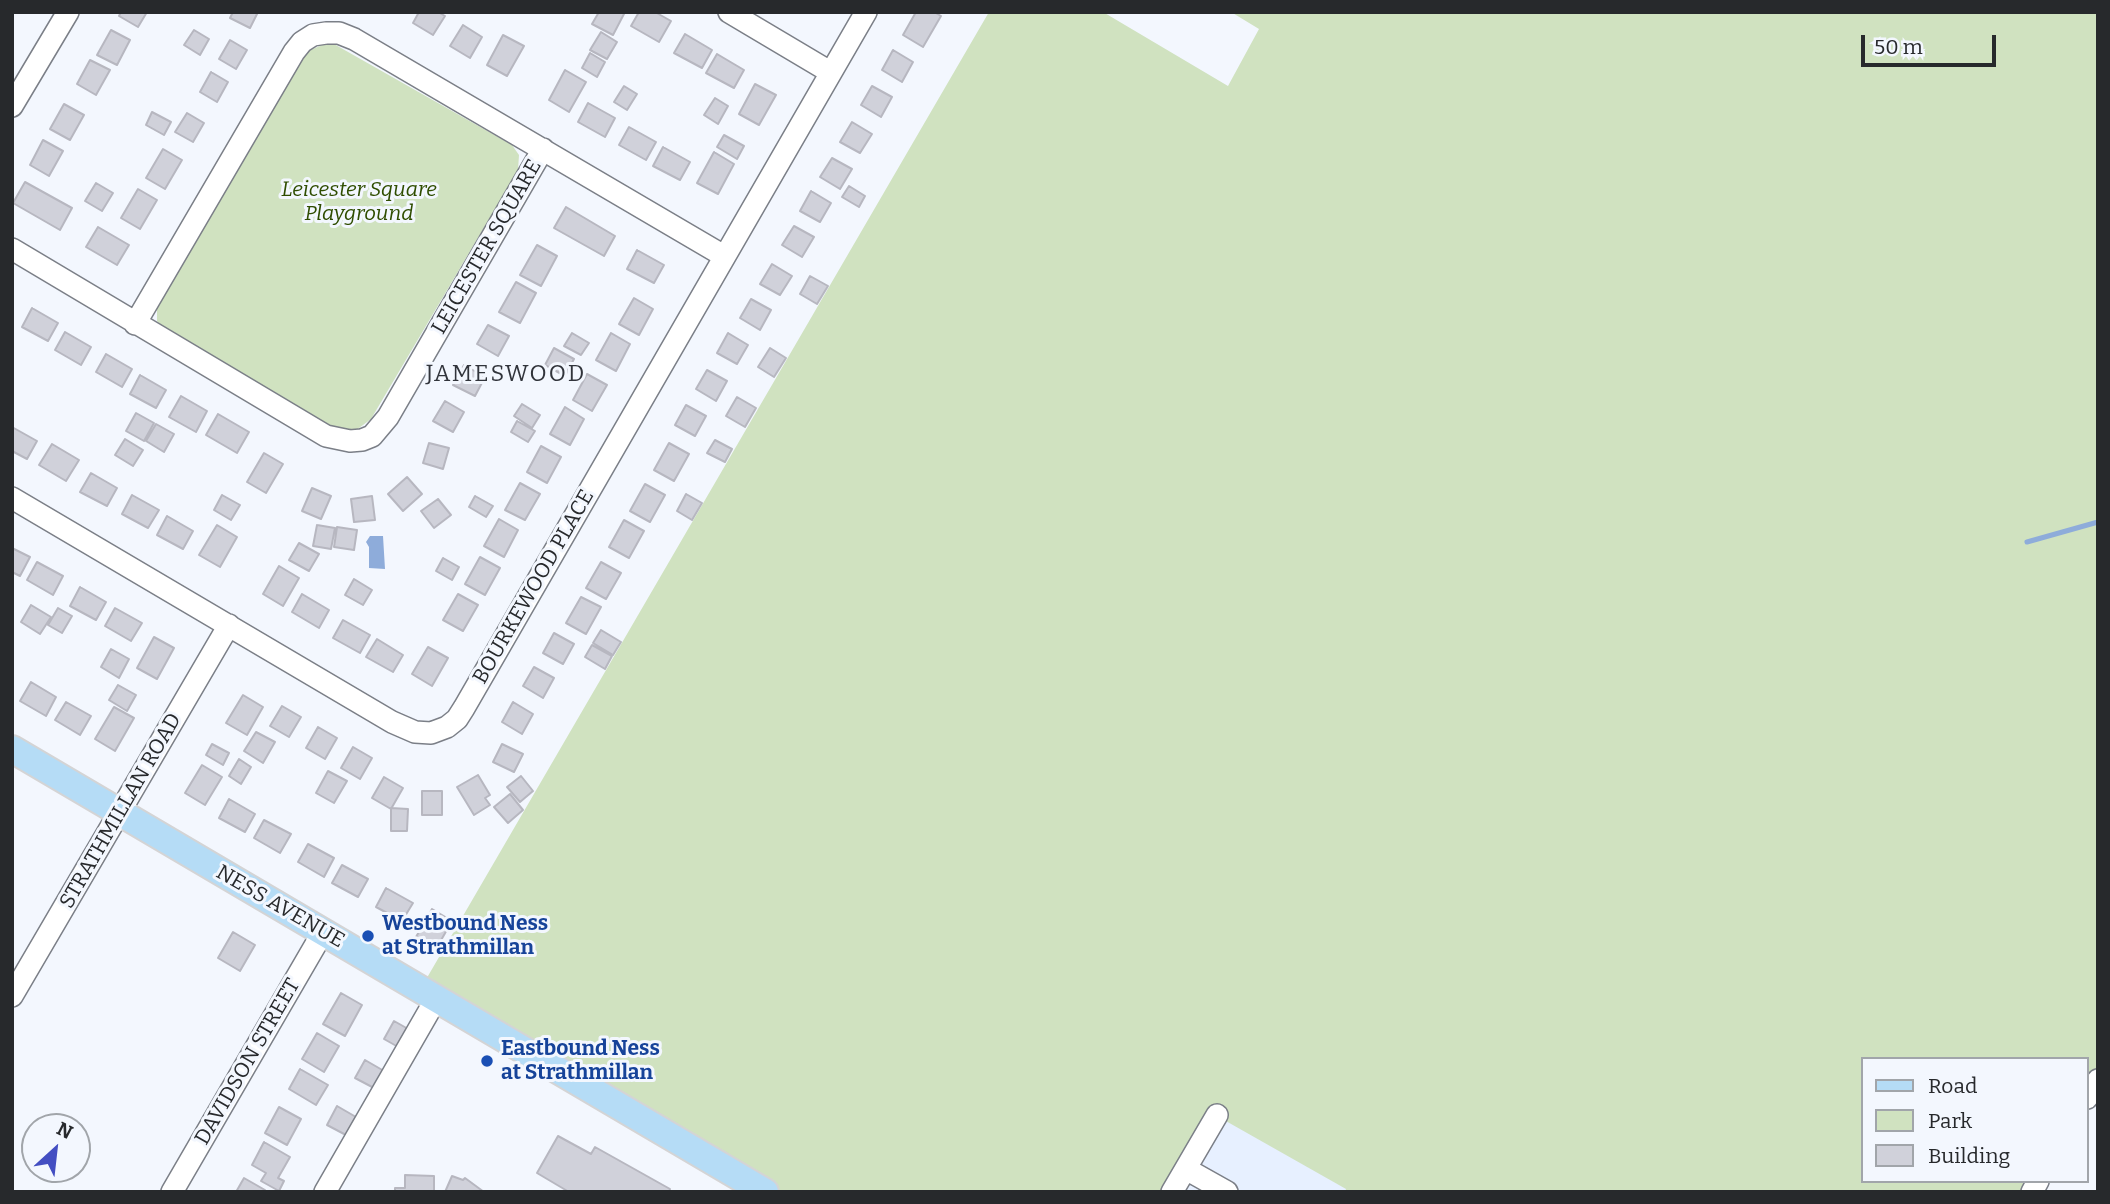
<!DOCTYPE html>
<html>
<head>
<meta charset="utf-8">
<style>
  body { margin:0 }
  #map { position:relative; width:2110px; height:1204px; overflow:hidden; background:#f3f7fe; font-family:Bitter,serif }
  canvas { display:block }
  .frame { position:absolute; inset:0; border:14px solid #27292c; pointer-events:none }
  .legend { position:absolute; left:1861px; top:1057px; width:228px; height:126px; box-sizing:border-box; background:#f3f7fe; border:2px solid #a1a5aa; margin:0; padding:9px 12px; list-style:none; font-size:21px; color:#27292c }
  .legend li { display:flex; align-items:center; gap:14px; height:35px }
  .legend b { width:35px; border:2px solid #a1a5aa }
  .north { position:absolute; left:21px; top:1113px; width:70px; height:70px; box-sizing:border-box; background:#f3f7fe; border:2px solid #a1a5aa; border-radius:50%; rotate:27deg; font-size:19px; font-weight:700; line-height:28px; text-align:center; color:#27292c }
  .north::after { content:''; display:block; margin:auto; width:24px; height:32px; background:#434ec2; clip-path:polygon(50% 0,100% 100%,50% 72%,0 100%) }
  .scale { position:absolute; left:1861px; top:35px; width:135px; height:32px; box-sizing:border-box; border:4px solid #27292c; border-top:0; padding-left:9px; font-size:21px; line-height:24px; white-space:nowrap; color:#27292c; -webkit-text-stroke:5px #f3f7fe; paint-order:stroke }
</style>
</head>
<body>
<div id="map">
<canvas width="2110" height="1204"></canvas>
<div class="frame"></div>
<ul class="legend">
<li><b style="height:9px;background:#b5dcf6"></b>Road</li>
<li><b style="height:19px;background:#d0e2c0"></b>Park</li>
<li><b style="height:19px;background:#d0d1da"></b>Building</li>
</ul>
<div class="north">N</div>
<div class="scale">50 m</div>
</div>
<script>
const ctx = document.querySelector('canvas').getContext('2d');
ctx.lineJoin = 'round';
function fill(path, color) { ctx.fillStyle = color; ctx.fill(path, 'evenodd'); }
const shape = rows => new Path2D(rows.map(r => 'M' + r).join(''));
function strokePath(path, color, width, dash) { ctx.strokeStyle = color; ctx.lineWidth = width; ctx.lineCap = dash ? 'butt' : 'round'; ctx.setLineDash(dash || []); ctx.stroke(path); }
function label(font, color, halo, rows, align = 'center') {
  ctx.font = font + ' Bitter,serif'; ctx.lineWidth = 6; ctx.setLineDash([]); ctx.textBaseline = 'middle'; ctx.strokeStyle = halo; ctx.fillStyle = color; for (const [text, x, y, turn = 0] of rows) {
    ctx.save(); ctx.translate(x, y); ctx.rotate((+turn || 0) * Math.PI / 180); ctx.textAlign = isNaN(turn) ? turn : align; if (halo) ctx.strokeText(text, 0, 0); ctx.fillText(text, 0, 0); ctx.restore();
  }
}
fill(shape([
  [1217,1115,1347,1189,1345,1192,1172,1192]
]), '#e7f0ff');
fill(shape([
  [989,12,1103,12,1228,86,1259,29,1231,12,2098,12,2098,1080,2087,1098,2087,1059,1863,1059,1863,1181,2038,1181,2032,1192,1345,1192,1346,1189,1217,1116,1172,1192,767,1192,421,988],
  [334,44,512,145,519,155,518,170,371,419,355,431,331,427,163,329,157,321,157,308,306,52,322,45]
]), '#d0e2c0');
fill(shape([
  [370,536,383,536,385,569,369,568,369,547,366,542]
]), '#8eacda');
strokePath(shape([
  [2027,542,2098,522]
]), '#8eacda', 5);
const building = shape([
  [121,12,147,12,138,27,119,16,121,12],
  [233,12,258,12,250,28,230,18,233,12],
  [419,12,438,12,445,16,433,35,413,23,419,12],
  [599,12,625,12,613,35,592,24,599,12],
  [639,12,655,12,671,21,659,42,631,26,639,12],
  [916,12,934,12,941,16,923,47,903,35,916,12],
  [463,25,482,37,470,58,450,46,463,25],
  [111,30,130,40,117,65,97,55,111,30],
  [194,30,209,39,200,55,184,45,194,30],
  [601,32,617,42,607,59,590,50,601,32],
  [685,34,712,50,702,68,674,53,685,34],
  [503,35,524,46,507,76,487,65,503,35],
  [230,40,247,50,236,69,219,59,230,40],
  [893,50,913,62,902,82,882,70,893,50],
  [590,53,605,62,597,77,582,68,590,53],
  [717,54,744,70,734,88,706,73,717,54],
  [90,60,110,70,96,95,77,84,90,60],
  [565,70,586,82,569,112,549,100,565,70],
  [211,72,228,82,217,102,200,92,211,72],
  [755,84,776,95,759,125,739,114,755,84],
  [624,86,637,94,627,110,614,102,624,86],
  [872,86,892,97,881,117,861,105,872,86],
  [715,98,728,106,718,124,704,115,715,98],
  [588,103,615,118,605,137,578,122,588,103],
  [64,104,84,115,70,140,50,129,64,104],
  [152,112,171,122,164,135,146,125,152,112],
  [187,113,204,123,193,142,175,132,187,113],
  [852,122,872,134,860,153,840,142,852,122],
  [629,127,656,142,646,160,619,145,629,127],
  [724,135,744,146,737,159,717,147,724,135],
  [43,140,63,151,49,176,30,165,43,140],
  [663,147,690,162,680,180,653,166,663,147],
  [163,149,182,160,165,189,146,178,163,149],
  [714,152,734,164,718,194,697,183,714,152],
  [832,158,852,169,840,189,820,177,832,158],
  [25,182,72,208,60,230,13,203,25,182],
  [96,183,113,193,102,211,85,201,96,183],
  [849,186,865,196,859,207,842,197,849,186],
  [138,189,157,200,140,229,121,218,138,189],
  [811,191,831,203,820,222,800,211,811,191],
  [566,207,615,236,604,256,554,228,566,207],
  [794,226,814,237,802,257,782,245,794,226],
  [98,227,129,245,117,265,86,247,98,227],
  [537,245,557,256,541,286,520,275,537,245],
  [637,250,664,265,654,283,627,269,637,250],
  [772,264,792,276,780,295,760,284,772,264],
  [810,276,828,286,817,304,800,294,810,276],
  [516,282,536,293,520,323,499,312,516,282],
  [634,298,653,309,639,335,619,324,634,298],
  [751,299,771,310,760,330,740,318,751,299],
  [32,308,58,323,48,341,22,327,32,308],
  [488,325,509,336,498,356,477,344,488,325],
  [65,332,91,347,81,365,55,350,65,332],
  [572,333,589,343,581,355,564,346,572,333],
  [611,333,630,344,616,371,596,360,611,333],
  [728,333,748,345,737,364,717,353,728,333],
  [554,348,574,359,565,376,545,365,554,348],
  [770,348,786,358,774,377,758,367,770,348],
  [106,354,132,369,122,387,96,372,106,354],
  [464,365,485,377,475,396,453,385,464,365],
  [707,370,727,381,716,401,696,389,707,370],
  [587,374,607,385,592,411,573,400,587,374],
  [140,375,166,390,156,408,130,394,140,375],
  [181,396,207,411,196,432,169,417,181,396],
  [737,397,756,408,745,427,726,416,737,397],
  [445,401,464,412,453,432,433,421,445,401],
  [522,404,540,415,532,428,514,416,522,404],
  [686,405,706,416,695,436,675,425,686,405],
  [565,407,584,419,570,445,550,434,565,407],
  [136,413,154,423,144,441,126,431,136,413],
  [218,414,249,432,237,453,206,435,218,414],
  [517,421,535,431,528,442,511,432,517,421],
  [156,424,174,434,164,452,146,441,156,424],
  [12,427,37,441,27,459,12,451,12,427],
  [125,439,143,450,133,466,115,455,125,439],
  [715,440,732,449,725,462,707,453,715,440],
  [429,443,449,448,443,469,423,463,429,443],
  [669,443,689,454,674,481,654,470,669,443],
  [52,444,79,460,66,481,39,465,52,444],
  [541,446,561,457,547,483,527,472,541,446],
  [264,453,283,464,266,493,247,482,264,453],
  [91,473,117,488,107,506,80,492,91,473],
  [407,477,422,494,403,511,388,494,407,477],
  [520,483,540,494,525,520,505,510,520,483],
  [645,484,665,495,650,522,630,511,645,484],
  [312,488,331,496,321,519,302,511,312,488],
  [686,494,702,503,692,520,677,511,686,494],
  [132,495,159,510,148,528,122,514,132,495],
  [222,495,240,505,231,520,214,510,222,495],
  [372,496,375,520,354,522,351,499,372,496],
  [475,496,493,506,486,517,469,507,475,496],
  [438,499,451,515,434,528,421,511,438,499],
  [167,516,193,531,183,549,157,535,167,516],
  [499,519,518,530,504,557,484,546,499,519],
  [624,520,644,531,629,558,609,547,624,520],
  [217,525,237,537,220,567,199,555,217,525],
  [317,525,335,528,331,549,313,546,317,525],
  [337,527,357,530,354,550,334,547,337,527],
  [299,543,319,554,309,571,289,560,299,543],
  [12,548,30,557,20,576,12,572,12,548],
  [480,557,500,568,485,595,465,584,480,557],
  [443,558,459,567,452,580,436,571,443,558],
  [37,562,63,576,53,595,27,580,37,562],
  [601,562,621,573,606,599,586,588,601,562],
  [279,566,299,578,283,606,263,594,279,566],
  [354,579,372,590,363,605,345,595,354,579],
  [80,587,106,602,96,620,70,606,80,587],
  [302,594,329,610,319,628,292,612,302,594],
  [458,594,478,605,463,631,443,620,458,594],
  [581,597,601,607,586,634,566,623,581,597],
  [31,605,51,617,40,634,21,622,31,605],
  [58,608,72,616,62,633,48,625,58,608],
  [115,608,142,623,131,641,105,626,115,608],
  [343,620,370,635,360,653,333,638,343,620],
  [601,630,621,642,613,655,593,643,601,630],
  [554,633,574,644,563,664,543,653,554,633],
  [154,637,174,648,157,679,137,668,154,637],
  [377,639,403,655,393,672,366,657,377,639],
  [592,645,612,656,605,669,585,657,592,645],
  [428,647,448,658,432,686,412,674,428,647],
  [111,649,129,659,119,678,101,667,111,649],
  [534,667,554,678,543,698,523,686,534,667],
  [31,682,56,697,46,716,20,701,31,682],
  [118,685,136,695,127,711,109,700,118,685],
  [243,695,263,707,247,735,226,723,243,695],
  [66,702,91,716,80,735,55,720,66,702],
  [513,702,533,714,522,734,502,722,513,702],
  [282,706,301,717,289,737,270,726,282,706],
  [114,707,134,718,115,751,95,739,114,707],
  [318,727,337,738,325,759,306,748,318,727],
  [256,732,275,742,263,763,244,751,256,732],
  [212,744,229,753,223,765,206,755,212,744],
  [502,744,523,754,514,772,493,762,502,744],
  [353,747,372,758,360,779,341,768,353,747],
  [239,759,251,767,241,784,229,776,239,759],
  [202,765,222,777,205,805,185,793,202,765],
  [328,771,347,781,334,803,316,793,328,771],
  [478,775,490,795,485,798,490,805,474,815,457,787,478,775],
  [521,776,533,791,520,802,507,787,521,776],
  [384,777,403,788,391,809,372,798,384,777],
  [422,791,442,791,442,815,422,815,422,791],
  [510,794,523,810,508,823,494,807,510,794],
  [229,799,255,814,245,832,219,818,229,799],
  [391,808,408,809,407,831,391,831,391,808],
  [264,820,291,834,280,853,254,838,264,820],
  [308,844,334,858,324,877,298,862,308,844],
  [342,865,368,879,358,897,332,883,342,865],
  [386,888,413,903,402,921,376,907,386,888],
  [432,909,452,921,436,949,416,937,432,909],
  [233,932,255,945,240,971,218,958,233,932],
  [341,993,362,1005,345,1036,323,1024,341,993],
  [394,1021,410,1030,400,1048,384,1039,394,1021],
  [317,1033,339,1046,324,1072,302,1059,317,1033],
  [365,1060,384,1071,374,1088,355,1078,365,1060],
  [300,1069,328,1085,316,1105,289,1089,300,1069],
  [337,1106,356,1117,346,1135,327,1125,337,1106],
  [279,1107,301,1119,287,1145,265,1133,279,1107],
  [558,1136,591,1154,595,1147,670,1189,669,1192,569,1192,537,1173,558,1136],
  [264,1142,290,1157,278,1178,284,1181,279,1191,261,1181,266,1173,252,1165,264,1142],
  [405,1175,434,1176,434,1192,395,1192,395,1188,405,1188,405,1175],
  [452,1176,463,1180,465,1178,484,1192,445,1192,452,1176],
  [244,1178,265,1190,264,1192,236,1192,244,1178]
]);
fill(building, '#d0d1da');
strokePath(building, '#b7b7c0', 2);
const minor = shape([
  [729,12,830,72],
  [12,106,68,12],
  [12,249,326,436,350,441,362,440,372,436,388,417,543,149],
  [135,324,294,52,302,42,313,35,326,33,339,33,354,39,724,256],
  [12,498,392,722,415,732,431,733,447,727,457,719,464,708,866,12],
  [12,996,229,625],
  [2087,1098,2098,1080],
  [1186,1169,1227,1192],
  [172,1192,323,932],
  [325,1192,436,999],
  [1172,1192,1217,1115],
  [2032,1192,2038,1181]
]);
const major = shape([
  [12,749,765,1192]
]);
strokePath(minor, '#7b7f87', 24);
strokePath(major, '#d4d4d5', 30);
strokePath(minor, '#fff', 21);
strokePath(major, '#b5dcf6', 26);
for (const [x, y, r, color] of [
  [368,936,7,"#1a4fb4"],
  [487,1061,7,"#1a4fb4"]
]) { const dot = new Path2D(); dot.arc(x, y, r, 0, 2 * Math.PI); ctx.fillStyle = color; ctx.fill(dot); strokePath(dot, '#f3f7fe', 2.5); }
label('italic 21px', '#2f4d00', '#f3f7fe', [
  ["Leicester Square",359,190],
  ["Playground",359,214]
]);
label('21px', '#27292c', '#f3f7fe', [
  ["LEICESTER SQUARE",487,247,-60],
  ["BOURKEWOOD PLACE",534,587,-60],
  ["STRATHMILLAN ROAD",121,811,-60],
  ["NESS AVENUE",280,907,30],
  ["DAVIDSON STREET",248,1062,-60]
]);
label('bold 21px', '#164399', '#f3f7fe', [
  ["Westbound Ness",382,924],
  ["at Strathmillan",382,948],
  ["Eastbound Ness",501,1049],
  ["at Strathmillan",501,1073]
], 'left');
ctx.letterSpacing = '2px';
label('23px', '#31343b', '#f3f7fe', [
  ["JAMESWOOD",506,375]
]);
ctx.letterSpacing = '0px';
</script>
</body>
</html>
